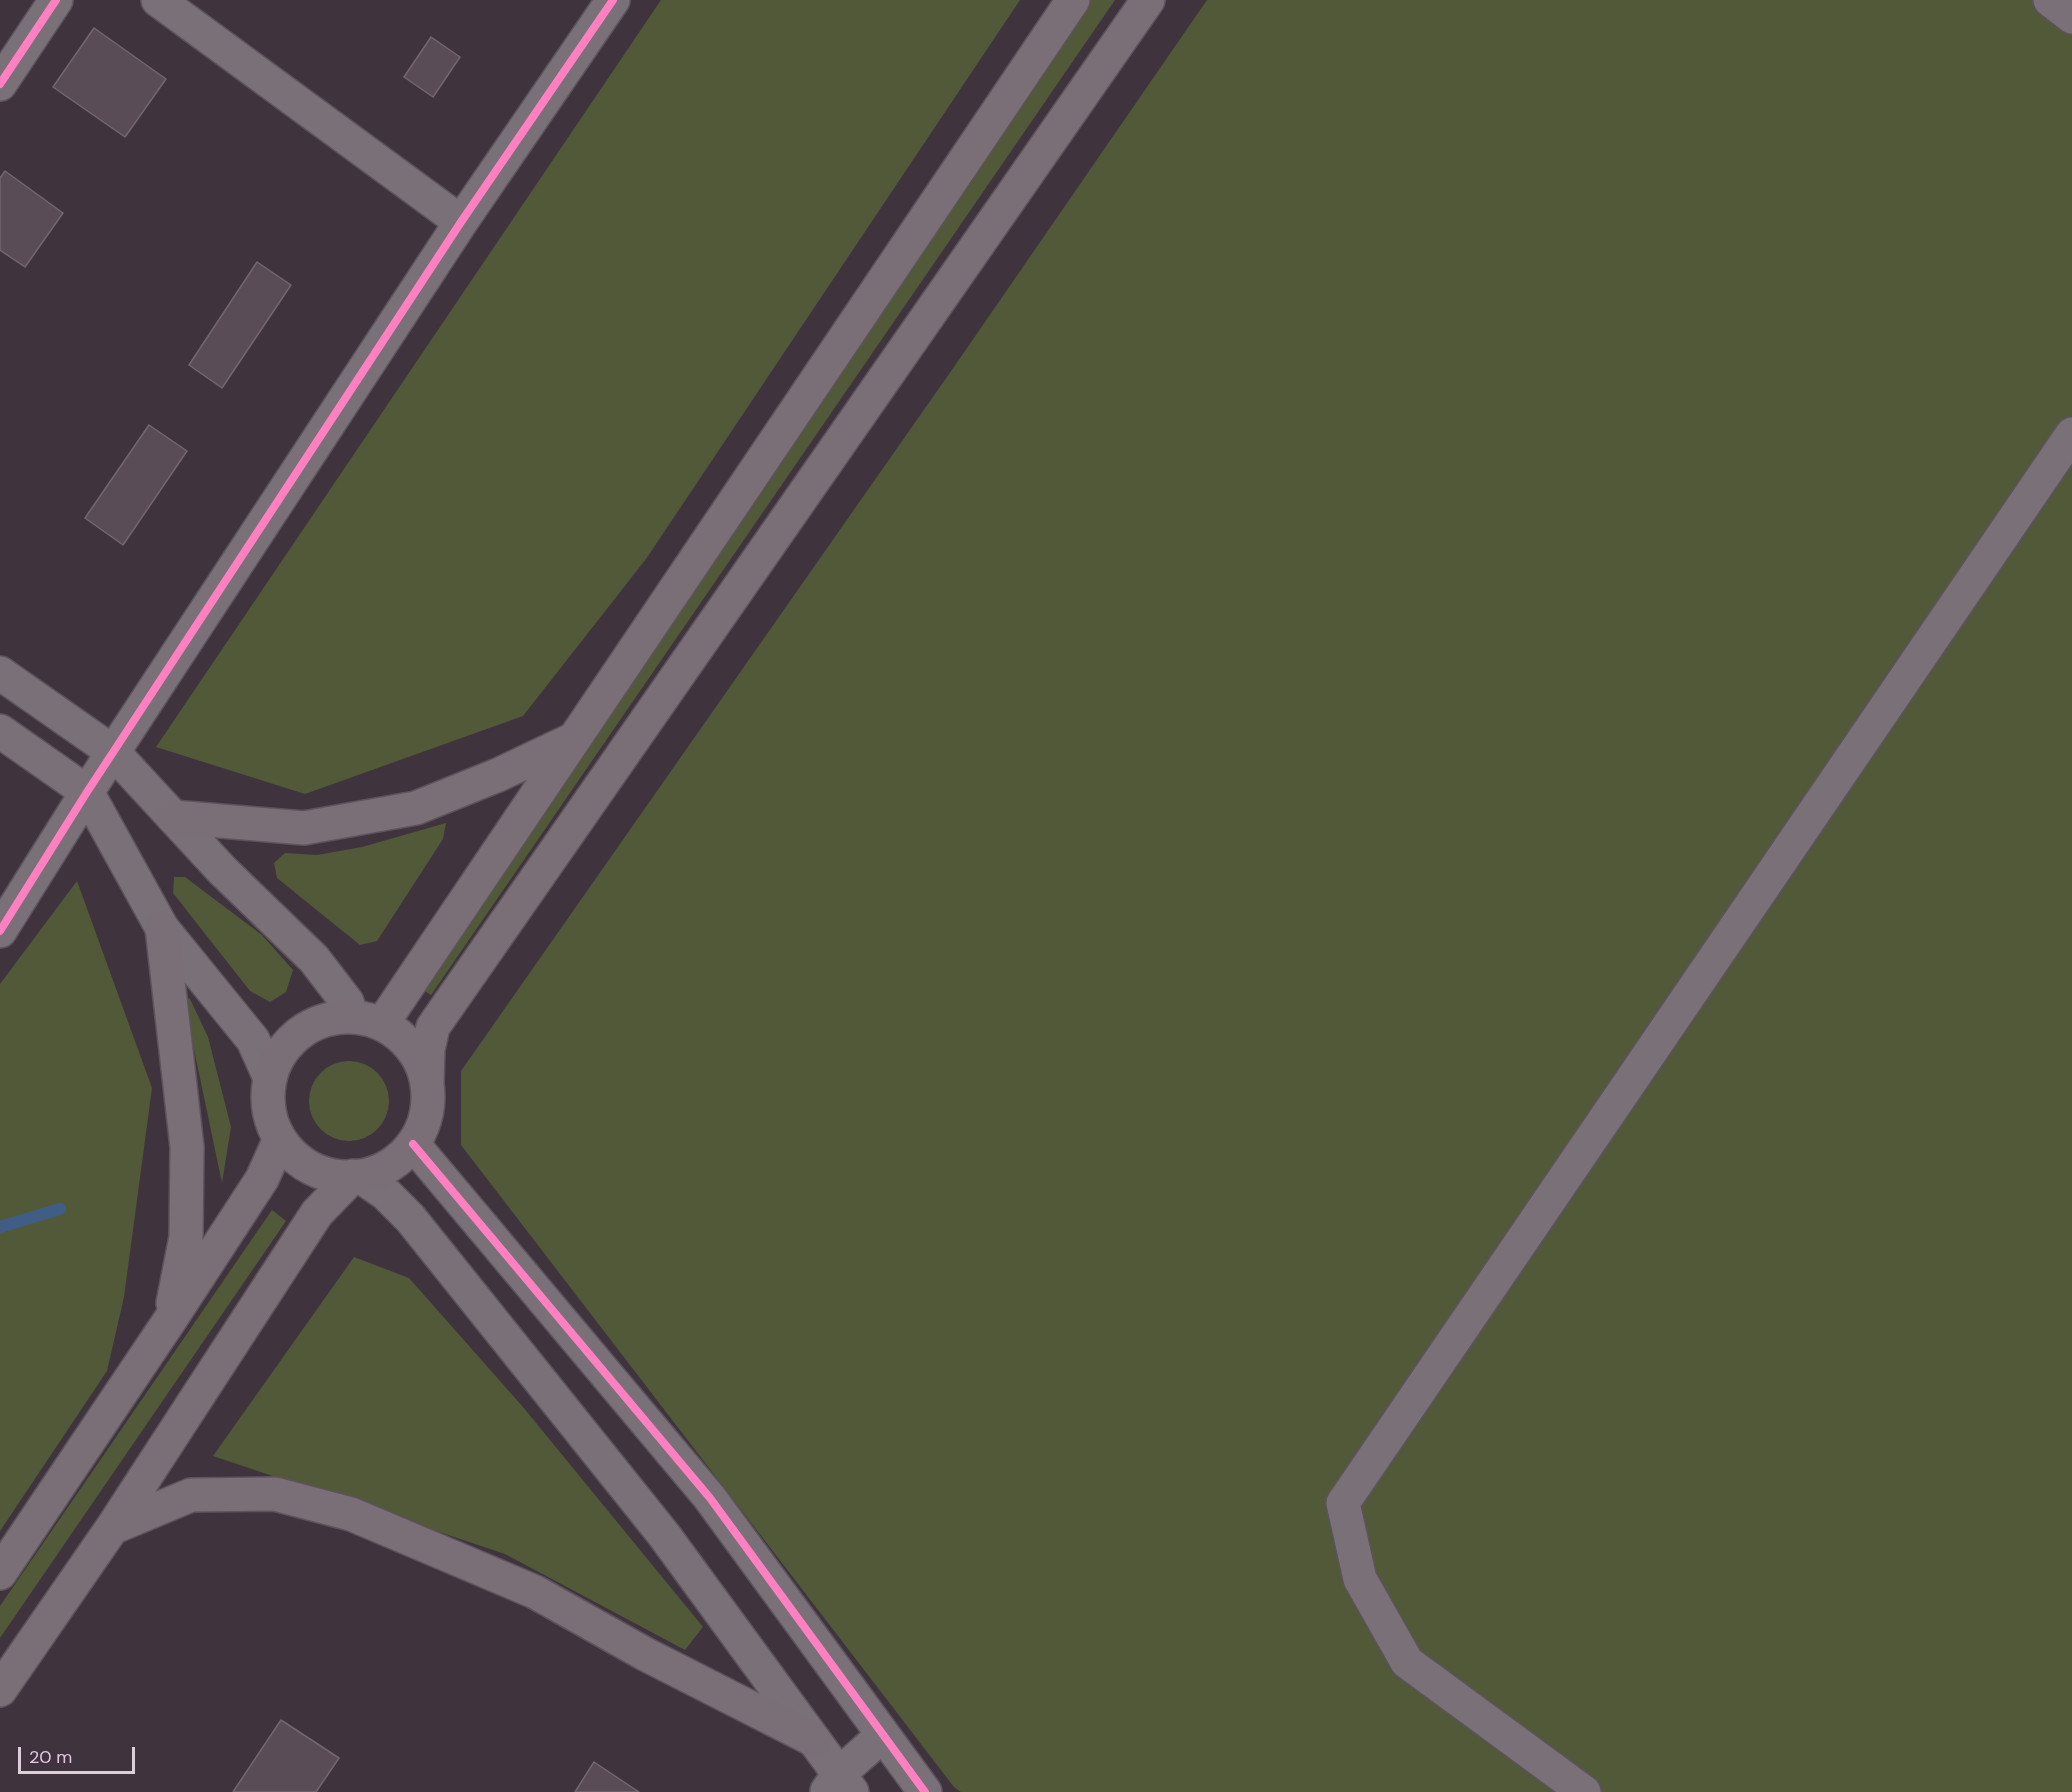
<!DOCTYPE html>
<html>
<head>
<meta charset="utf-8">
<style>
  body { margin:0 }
  #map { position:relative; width:2072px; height:1792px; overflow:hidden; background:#3f343e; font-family:"DM Sans",sans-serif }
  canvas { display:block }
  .scale { position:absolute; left:18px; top:1747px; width:117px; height:27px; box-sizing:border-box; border:3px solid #dccfdb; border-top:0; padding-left:8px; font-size:18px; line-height:21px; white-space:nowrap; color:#dccfdb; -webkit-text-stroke:4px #432f42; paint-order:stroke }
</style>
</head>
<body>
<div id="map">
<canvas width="2072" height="1792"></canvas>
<div class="scale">20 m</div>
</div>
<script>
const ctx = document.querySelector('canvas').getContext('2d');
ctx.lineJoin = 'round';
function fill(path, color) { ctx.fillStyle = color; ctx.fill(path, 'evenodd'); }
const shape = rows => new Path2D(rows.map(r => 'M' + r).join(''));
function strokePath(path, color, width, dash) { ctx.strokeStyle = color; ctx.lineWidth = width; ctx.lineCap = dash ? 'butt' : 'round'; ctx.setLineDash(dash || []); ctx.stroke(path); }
fill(shape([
  [661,0,1020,0,646,559,523,716,305,794,156,747],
  [1090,0,1115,0,431,995,412,983],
  [1207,0,2072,0,2072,1792,961,1792,954,1787,461,1145,461,1071,956,364],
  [446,823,443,839,377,941,360,945,277,878,274,863,285,853,317,855,362,847],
  [174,877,185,877,262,935,293,970,286,992,270,1002,250,991,173,893],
  [77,881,152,1088,124,1297,107,1371,0,1531,0,984],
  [183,997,190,999,208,1037,231,1127,222,1183],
  '309 1101a40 40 0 1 1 80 0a40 40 0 1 1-80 0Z',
  [272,1210,286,1221,0,1638,0,1606],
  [354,1257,409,1278,523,1407,703,1627,685,1650,505,1554,213,1456]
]), '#515938');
strokePath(shape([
  [0,1227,60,1209]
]), '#405d86', 12);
const building = shape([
  [94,28,166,79,125,137,53,87,94,28],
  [431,37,460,57,433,97,404,77,431,37],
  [5,171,63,213,25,267,0,250,0,178,5,171],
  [257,262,291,285,222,388,189,365,257,262],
  [149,425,187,451,123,545,85,518,149,425],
  [281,1720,339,1758,316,1792,233,1792,281,1720],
  [594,1762,639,1792,575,1792,594,1762]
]);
fill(building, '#5a4c57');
strokePath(building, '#726770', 1.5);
const minor = shape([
  [158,0,461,222],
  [2050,0,2072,17],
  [0,84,56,0],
  [0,673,113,752,222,870,314,959,347,1002,352,1016],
  [0,731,87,792,162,928,253,1040,270,1078],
  [0,931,87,792,461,222,613,0],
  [413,1144,710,1498,925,1792],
  [360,1176,386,1194,410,1218,664,1535,852,1792],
  [827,1791,839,1774,883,1735],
  [1584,1792,1407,1662,1360,1579,1343,1503,2072,434]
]);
const major = shape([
  [173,817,304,828,416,808,498,775,574,739],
  [162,928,187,1147,186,1237,173,1303],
  '268 1097a80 80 0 1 1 160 0a80 80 0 1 1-160 0Z',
  [382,1024,1073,0],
  [427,1084,428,1049,433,1027,1148,0],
  [112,1528,191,1495,275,1494,351,1514,535,1592,645,1654,814,1740],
  [0,1573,170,1320,262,1179,280,1139],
  [0,1690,112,1528,317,1213,353,1176]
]);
strokePath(minor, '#5d535c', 36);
strokePath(major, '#5d535c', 36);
strokePath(minor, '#797078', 33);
strokePath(major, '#7a6f76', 33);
strokePath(shape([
  [0,84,56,0],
  [0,931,87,792,461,222,613,0],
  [413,1144,710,1498,925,1792]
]), '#ff80c0', 8);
</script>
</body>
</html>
